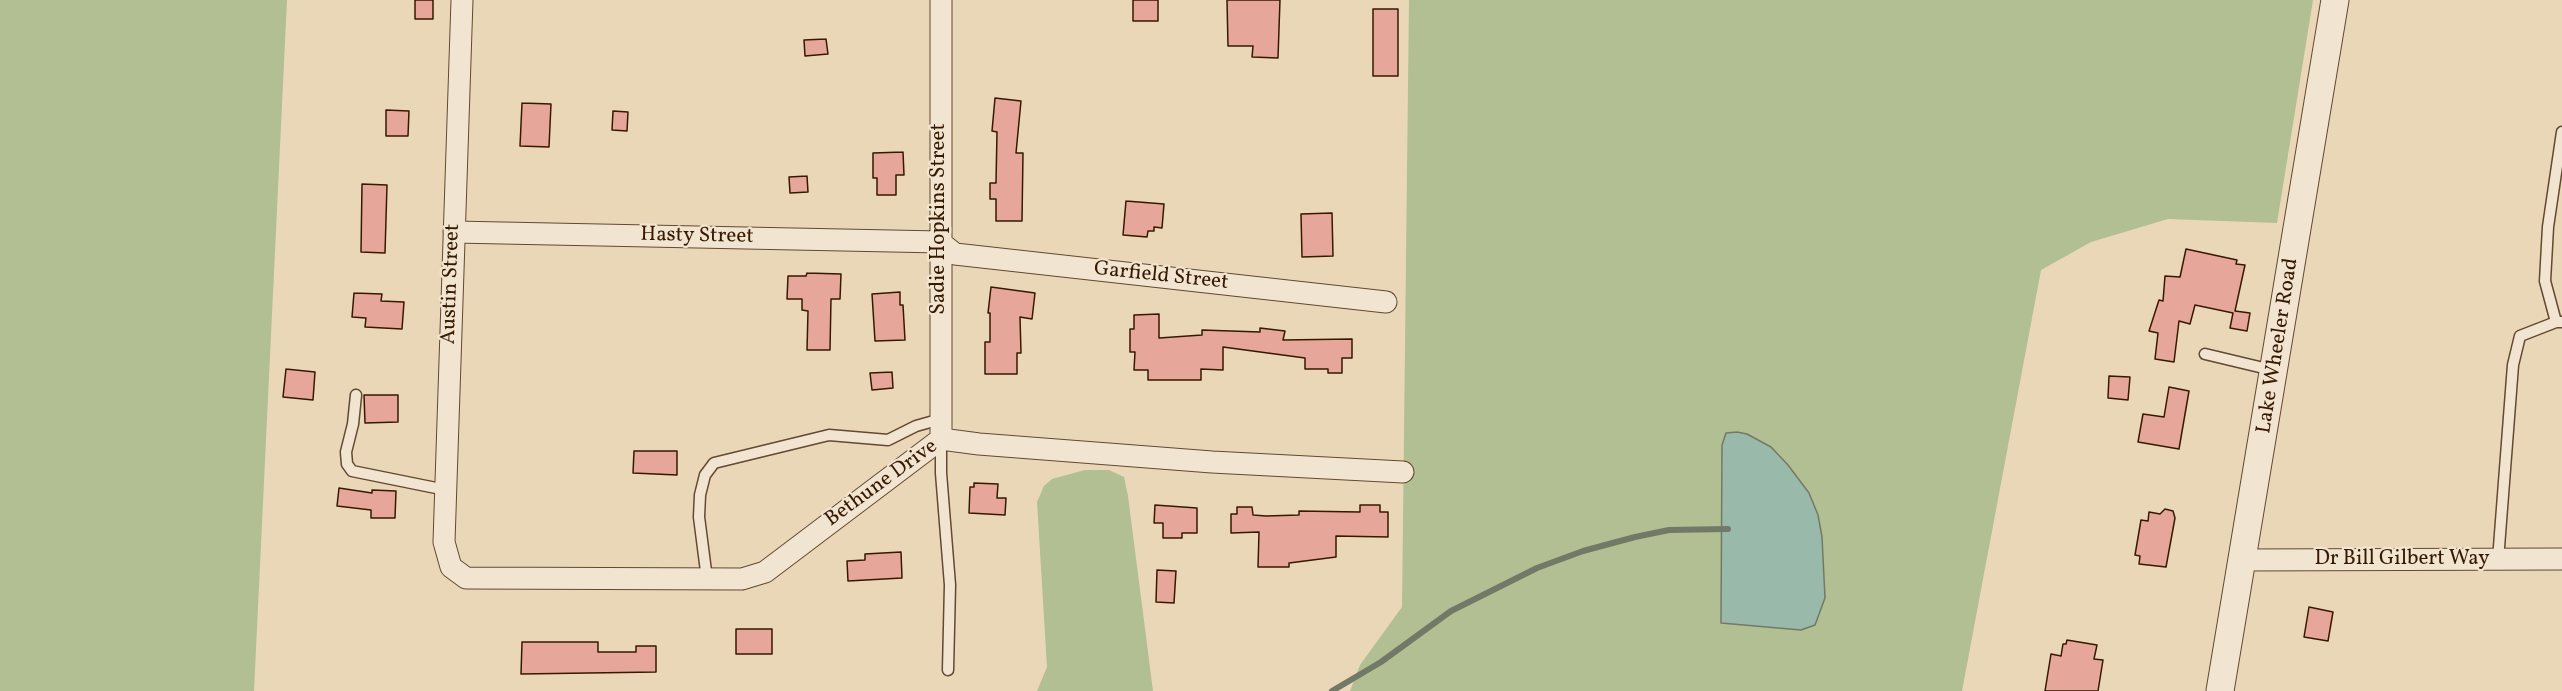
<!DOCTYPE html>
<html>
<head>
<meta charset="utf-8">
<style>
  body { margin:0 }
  canvas { display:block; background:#e9d7b8 }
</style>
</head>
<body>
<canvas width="2562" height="691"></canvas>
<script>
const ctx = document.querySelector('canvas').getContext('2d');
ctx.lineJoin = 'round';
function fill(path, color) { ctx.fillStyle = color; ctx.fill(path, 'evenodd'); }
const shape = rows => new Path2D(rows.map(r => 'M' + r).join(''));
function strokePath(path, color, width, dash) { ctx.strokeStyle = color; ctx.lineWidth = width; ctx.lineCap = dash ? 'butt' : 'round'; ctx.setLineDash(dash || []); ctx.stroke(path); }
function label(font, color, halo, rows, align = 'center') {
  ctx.font = font + ' Vollkorn,serif'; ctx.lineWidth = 4.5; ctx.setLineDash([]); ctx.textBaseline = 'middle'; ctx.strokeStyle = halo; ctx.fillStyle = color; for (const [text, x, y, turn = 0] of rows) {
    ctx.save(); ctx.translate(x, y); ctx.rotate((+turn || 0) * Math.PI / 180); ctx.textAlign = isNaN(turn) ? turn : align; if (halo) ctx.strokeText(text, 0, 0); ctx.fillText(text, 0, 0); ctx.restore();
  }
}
fill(shape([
  [0,0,287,0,254,691,0,691],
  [1409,0,2313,0,2277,223,2168,219,2091,242,2041,270,1962,691,1350,691,1360,665,1402,607],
  [1747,434,1771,447,1788,465,1808,492,1818,515,1758,625,1721,622,1722,445],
  [1085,470,1109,470,1124,477,1128,496,1153,691,1037,691,1047,667,1037,502,1044,486,1052,479]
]), '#b1bf93');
const water = shape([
  [1737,432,1747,434,1771,447,1788,465,1809,493,1818,515,1822,537,1825,598,1815,625,1801,630,1721,623,1722,445,1726,433,1737,432]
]);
fill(water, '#99baaa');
strokePath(water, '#727a67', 1.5);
strokePath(shape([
  [1332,691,1381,662,1451,611,1537,568,1583,551,1635,537,1669,530,1728,529]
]), '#727a67', 6);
const building = shape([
  [415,0,433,0,433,19,415,19,415,0],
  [1133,0,1158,0,1158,21,1133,21,1133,0],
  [1227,0,1280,0,1278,58,1252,57,1253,46,1228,46,1227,0],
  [1373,9,1398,9,1398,76,1373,76,1373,9],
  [826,39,828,54,805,56,804,40,826,39],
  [995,98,1021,101,1016,153,1023,153,1022,221,996,221,996,199,990,199,990,183,996,183,997,132,992,131,995,98],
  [522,103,551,104,549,147,520,146,522,103],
  [386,110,409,111,408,136,386,136,386,110],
  [613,111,628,112,627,131,612,130,613,111],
  [903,152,904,175,896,175,896,195,877,195,877,178,873,178,873,153,903,152],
  [807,176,808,192,790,193,789,177,807,176],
  [362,184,387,185,385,253,361,252,362,184],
  [1126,201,1164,204,1162,228,1154,227,1154,231,1148,231,1147,237,1123,235,1126,201],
  [1332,213,1333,256,1302,257,1301,214,1332,213],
  [2186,249,2237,260,2236,264,2245,265,2235,311,2250,313,2247,331,2230,328,2233,313,2195,305,2190,324,2179,321,2174,362,2155,359,2158,333,2149,331,2159,300,2163,301,2165,276,2180,277,2186,249],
  [807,273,841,274,840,299,831,299,830,350,807,350,808,311,802,310,802,299,787,299,788,276,806,276,807,273],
  [991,287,1035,293,1032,319,1020,317,1021,353,1017,353,1017,374,985,374,985,342,990,342,990,313,988,313,991,287],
  [900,292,900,305,903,305,905,340,875,341,872,294,900,292],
  [354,293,382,294,381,301,404,302,402,329,365,327,366,318,352,317,354,293],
  [1159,314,1159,338,1202,335,1202,330,1260,332,1260,328,1285,331,1283,340,1352,339,1352,358,1342,358,1342,373,1328,373,1328,369,1305,369,1305,358,1223,347,1223,370,1201,369,1201,380,1148,380,1148,370,1134,370,1135,352,1130,352,1130,329,1134,329,1134,315,1159,314],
  [286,369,315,372,313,400,283,397,286,369],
  [892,372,893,388,872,390,870,373,892,372],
  [2109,376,2130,377,2128,400,2108,398,2109,376],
  [2169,387,2189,391,2179,449,2138,442,2143,414,2164,417,2169,387],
  [364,395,398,395,398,422,365,423,364,395],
  [634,451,677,451,677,475,633,473,634,451],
  [974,483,998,484,997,498,1006,498,1005,515,969,513,970,487,974,487,974,483],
  [339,488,372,493,372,490,396,491,395,518,371,518,371,510,337,506,339,488],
  [1155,505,1197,508,1197,533,1182,533,1182,538,1163,538,1163,523,1154,523,1155,505],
  [1360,505,1380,505,1380,512,1388,512,1388,537,1336,536,1336,557,1289,563,1289,567,1258,567,1259,532,1231,533,1231,514,1237,514,1237,507,1252,507,1253,515,1266,516,1299,515,1299,511,1360,512,1360,505],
  [2165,509,2173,511,2175,518,2166,567,2139,564,2140,556,2135,555,2141,520,2148,521,2149,512,2160,514,2165,509],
  [901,552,902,578,848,581,847,561,865,560,865,554,901,552],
  [1157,570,1176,571,1174,603,1156,602,1157,570],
  [2309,607,2333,612,2328,641,2304,637,2309,607],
  [736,629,772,629,772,654,736,654,736,629],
  [2067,640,2097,645,2094,659,2103,660,2098,691,2045,691,2051,654,2061,656,2063,644,2066,644,2067,640],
  [522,642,598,642,598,652,636,652,636,646,656,646,656,672,521,674,522,642]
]);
fill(building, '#e6a699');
strokePath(building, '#371902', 1.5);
const service = shape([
  [2556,322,2545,281,2548,227,2562,132],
  [2205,354,2272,370],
  [356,395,353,424,346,452,347,464,352,471,446,490],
  [941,439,941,473,950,585,948,670],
  [2498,560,2513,365,2520,336,2556,322,2562,322],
  [707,579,699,517,700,495,705,475,714,463,829,435,888,440,916,426,941,419]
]);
const minor = shape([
  [462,0,444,542,451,567,466,578,742,579,765,572,941,439,979,444,1212,462,1403,472],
  [454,232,940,242,955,254,1386,302],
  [941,439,941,0],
  [2241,560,2562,559]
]);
const tertiary = shape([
  [2220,691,2335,0]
]);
strokePath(service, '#644830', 13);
strokePath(minor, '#644830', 23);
strokePath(tertiary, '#644830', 29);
strokePath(service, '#f1e5d1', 10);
strokePath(minor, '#f1e5d1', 21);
strokePath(tertiary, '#f1e5d1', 27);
label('21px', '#371902', '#f1e5d1', [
  ["Sadie Hopkins Street",940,219,-90],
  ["Hasty Street",697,237,1],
  ["Garfield Street",1161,277,6],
  ["Austin Street",452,284,-88],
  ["Lake Wheeler Road",2279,346,-81],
  ["Bethune Drive",882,484,-36],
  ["Dr Bill Gilbert Way",2402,560]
]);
</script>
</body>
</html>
